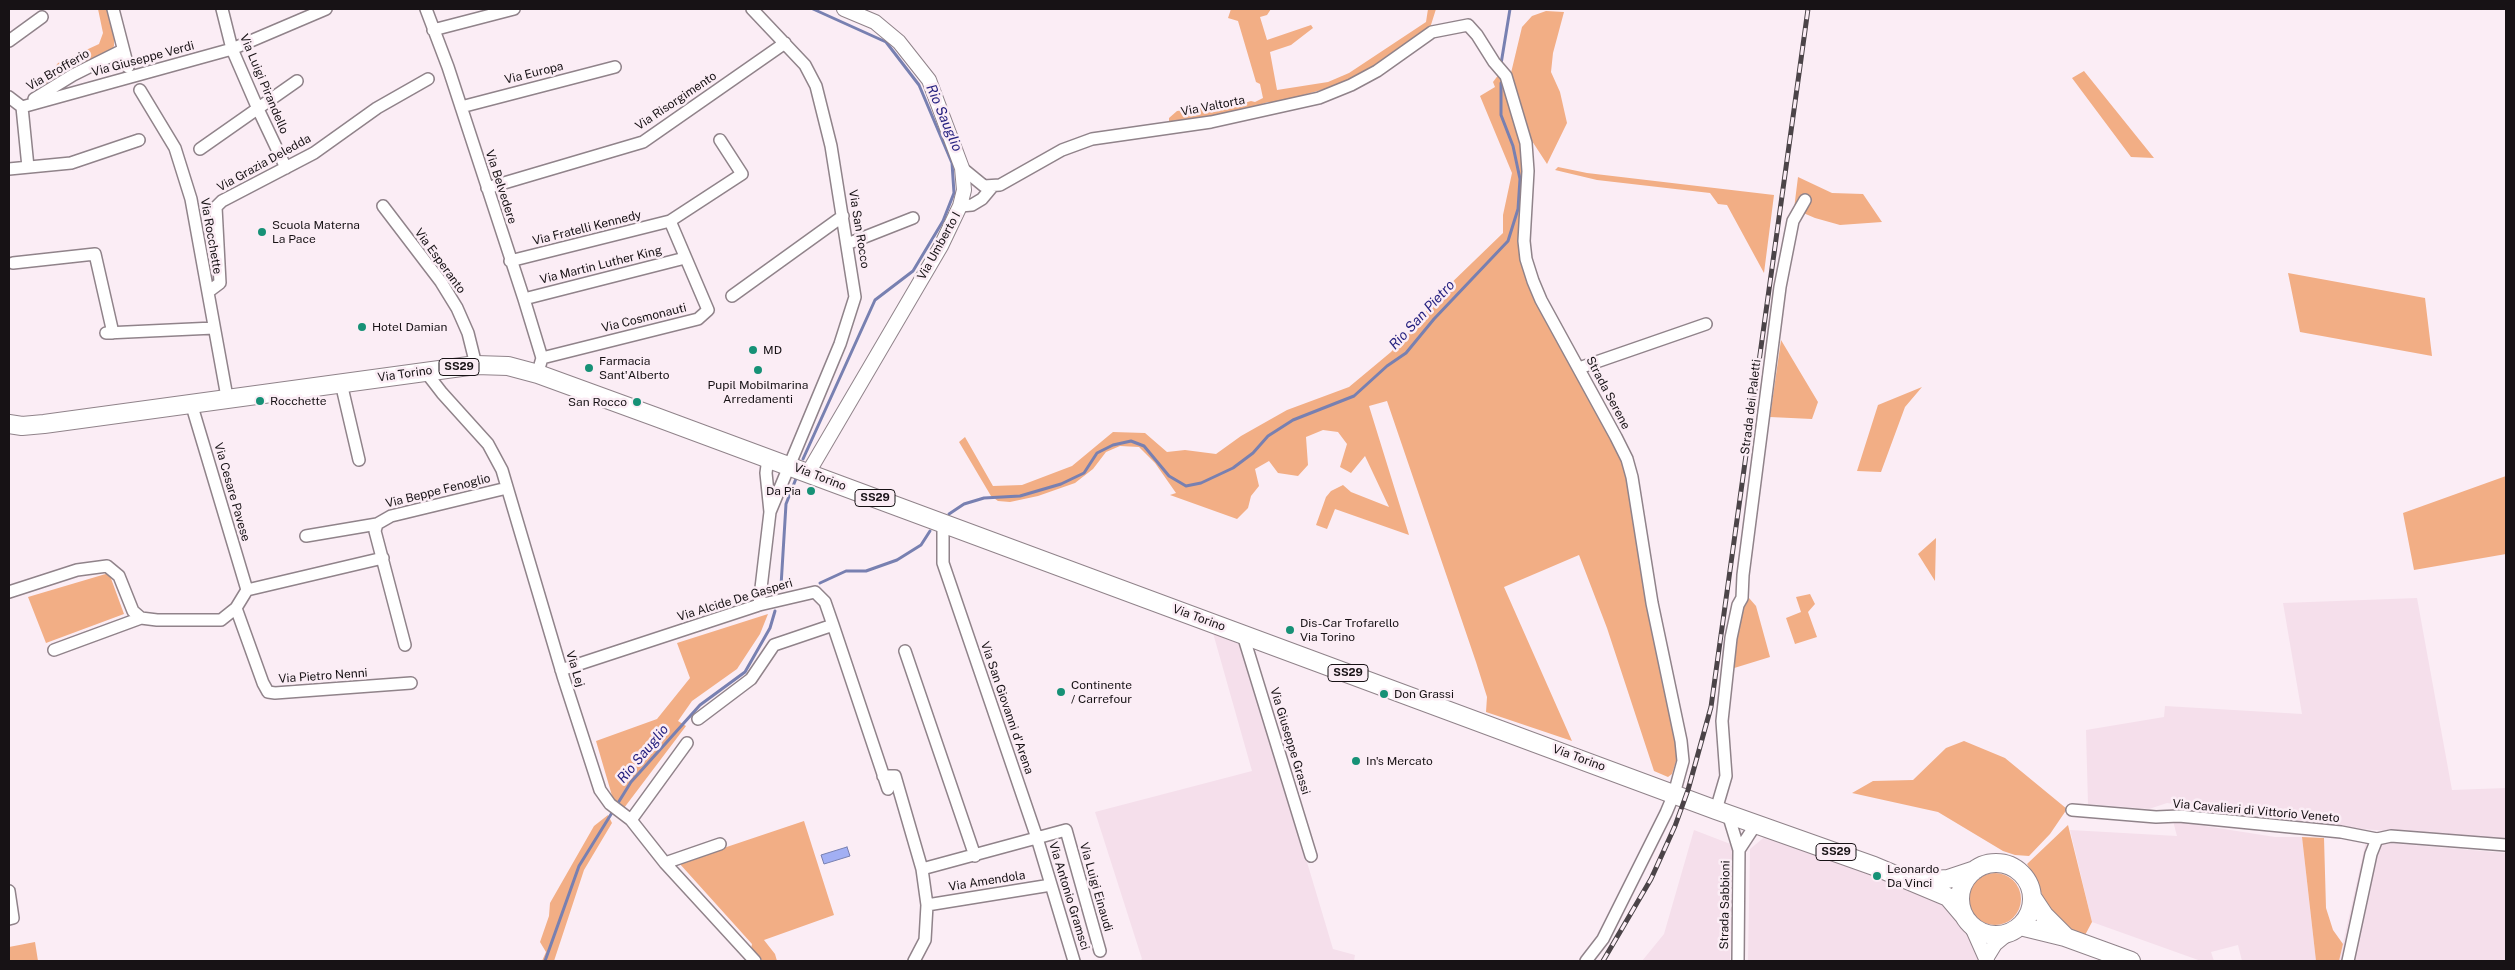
<!DOCTYPE html>
<html>
<head>
<meta charset="utf-8">
<style>
  body { margin:0 }
  #map { position:relative; width:2515px; height:970px; overflow:hidden; background:#fbedf5; font-family:"Public Sans",sans-serif }
  canvas { display:block }
  .frame { position:absolute; inset:0; border:10px solid #171215; pointer-events:none }
</style>
</head>
<body>
<div id="map">
<canvas width="2515" height="970"></canvas>
<div class="frame"></div>
</div>
<script>
const ctx = document.querySelector('canvas').getContext('2d');
ctx.lineJoin = 'round';
function fill(path, color) { ctx.fillStyle = color; ctx.fill(path, 'evenodd'); }
const shape = rows => new Path2D(rows.map(r => 'M' + r).join(''));
function strokePath(path, color, width, dash) { ctx.strokeStyle = color; ctx.lineWidth = width; ctx.lineCap = dash ? 'butt' : 'round'; ctx.setLineDash(dash || []); ctx.stroke(path); }
function label(font, color, halo, rows, align = 'center') {
  ctx.font = font + ' "Public Sans",sans-serif'; ctx.lineWidth = 5; ctx.setLineDash([]); ctx.textBaseline = 'middle'; ctx.strokeStyle = halo; ctx.fillStyle = color; for (const [text, x, y, turn = 0] of rows) {
    ctx.save(); ctx.translate(x, y); ctx.rotate((+turn || 0) * Math.PI / 180); ctx.textAlign = isNaN(turn) ? turn : align; if (halo) ctx.strokeText(text, 0, 0); ctx.fillText(text, 0, 0); ctx.restore();
  }
}
fill(shape([
  [2417,598,2452,790,2506,788,2506,839,2361,829,2167,803,2149,809,2088,804,2086,730,2164,717,2165,706,2302,714,2283,603],
  [1213,633,1242,645,1333,949,1355,955,1354,961,1140,961,1142,959,1095,812,1252,771],
  [2173,821,2275,837,2302,837,2316,961,2242,961,2238,945,2211,952,2214,961,2201,961,2092,922,2070,830,2177,836],
  [1694,830,1733,845,1730,961,1642,961,1664,934],
  [1767,835,1918,890,1948,905,1974,938,1979,961,1748,961,1750,849],
  [2366,841,2506,853,2506,961,2339,961]
]), '#f5dfeb');
fill(shape([
  [98,9,110,9,114,39,114,46,110,53,46,88,45,80,58,63,99,44,103,33],
  [1231,9,1271,9,1267,15,1260,17,1267,40,1311,25,1313,28,1291,45,1270,52,1277,90,1328,82,1349,73,1426,22,1428,9,1436,9,1430,28,1353,81,1275,103,1268,102,1232,114,1169,124,1169,118,1177,111,1211,106,1234,106,1251,101,1255,102,1263,98,1260,84,1256,82,1238,21,1228,18],
  [1546,11,1564,12,1553,53,1551,72,1560,92,1567,123,1547,164,1532,141,1525,123,1511,73,1522,27,1532,16],
  [2084,71,2154,158,2131,157,2072,78],
  [1499,74,1506,88,1521,145,1524,177,1520,242,1624,462,1675,726,1677,758,1672,774,1668,777,1654,771,1607,628,1579,555,1504,587,1572,741,1486,712,1487,697,1476,662,1387,401,1369,406,1409,535,1335,509,1327,529,1316,525,1326,497,1331,491,1343,485,1351,492,1389,507,1365,456,1351,473,1340,467,1347,444,1338,432,1323,430,1306,437,1308,465,1298,476,1278,473,1269,461,1255,469,1259,486,1251,496,1248,508,1237,519,1170,495,1176,493,1155,463,1139,447,1120,446,1106,452,1093,469,1075,483,1038,496,1010,502,998,501,991,496,959,442,965,437,993,486,1022,485,1072,466,1113,432,1145,433,1167,452,1185,450,1216,454,1241,436,1287,410,1349,387,1391,352,1444,290,1503,233,1503,215,1512,173,1480,96,1495,87,1493,82],
  [1558,167,1587,173,1774,195,1764,273,1727,205,1718,204,1710,193,1597,180,1555,170],
  [1798,177,1832,193,1863,194,1882,222,1840,225,1815,218,1794,209],
  [2288,273,2425,298,2432,356,2300,332],
  [1781,340,1818,402,1812,419,1770,417],
  [1922,387,1905,407,1881,472,1857,471,1878,405],
  [2506,476,2506,554,2414,570,2403,513],
  [1936,538,1935,581,1918,554],
  [109,573,124,614,46,643,28,597],
  [1810,594,1815,604,1808,612,1817,637,1795,644,1786,618,1801,612,1796,597],
  [1749,598,1756,606,1770,657,1731,669,1739,626,1743,608],
  [768,614,760,634,737,669,692,701,678,721,686,726,624,808,613,799,596,741,657,719,690,678,677,643],
  [1964,741,2005,758,2067,809,2050,834,2029,856,2015,855,2003,851,1938,812,1852,793,1873,781,1913,780,1946,748],
  [608,815,612,823,584,870,554,961,542,961,546,952,540,942,549,916,550,903,594,826],
  [804,821,834,915,764,940,775,954,777,961,763,961,751,949,752,944,679,863],
  [2068,825,2092,922,2084,937,2070,931,2048,911,2036,878,2027,864],
  [2302,837,2324,838,2326,908,2333,930,2343,944,2339,961,2316,961],
  '1969 899a26 26 0 1 1 52 0a26 26 0 1 1-52 0Z',
  [35,942,38,961,9,961,9,947]
]), '#f2ae85');
const water = shape([
  [847,847,850,856,824,864,821,855,847,847]
]);
fill(water, '#a2aff4');
strokePath(water, '#7880b1', 1);
strokePath(shape([
  [1501,64,1510,9],
  [803,459,875,300,913,271,943,221,954,193,952,163,919,85,886,42,813,9],
  [949,514,964,504,984,498,1020,496,1061,484,1084,473,1097,453,1113,445,1131,441,1144,446,1169,476,1186,486,1201,483,1233,468,1253,453,1268,436,1293,420,1354,396,1387,366,1406,353,1434,319,1508,241,1518,209,1520,179,1513,146,1501,115,1501,83],
  [820,583,846,571,866,571,897,560,921,545,930,531],
  [781,586,786,504,797,476],
  [545,961,579,866,631,782,700,705,745,672,770,628,775,611]
]), '#7880b1', 3);
const minor = shape([
  [113,9,128,67],
  [222,9,232,49,258,109,286,168],
  [426,9,448,67,524,299,542,358,540,365],
  [752,9,805,65,816,86,831,146,855,297,840,344,770,512],
  [433,30,514,9],
  [9,41,42,17],
  [140,90,175,148,191,199,227,397],
  [9,97,22,107],
  [34,99,73,75,123,50],
  [22,107,232,49,326,9],
  [22,107,28,167],
  [461,107,615,67],
  [200,149,297,81],
  [962,168,984,186,1000,185,1062,150,1092,139,1211,122,1319,98,1351,85,1377,71,1432,32,1468,25,1477,35,1494,62,1506,76,1526,143,1528,171,1524,241,1526,259,1533,281,1541,300,1616,437,1627,459,1632,477,1652,603,1681,741,1683,761,1674,794,1666,813,1603,939,1586,961],
  [9,169,71,163,139,140],
  [487,188,643,142,785,43],
  [383,206,441,282,457,308,468,333,476,365],
  [960,206,972,205,982,199,992,187],
  [847,244,913,218],
  [510,261,670,221],
  [13,263,95,254,113,333],
  [208,292,220,283,216,207,222,201,314,153,377,108,428,79],
  [732,296,843,216],
  [524,299,685,258],
  [106,333,214,328],
  [542,358,698,319,708,310,670,221,742,174,720,140],
  [1579,368,1706,324],
  [425,371,442,393,488,444,502,470,563,676,600,790,610,804,631,820,665,863,755,961],
  [341,383,359,460],
  [191,403,247,590],
  [943,524,943,563,1037,838,1074,961],
  [306,536,377,524],
  [9,592,77,570,107,566,119,576,133,611,141,618,157,620,221,620,236,608,247,590,383,558],
  [759,605,770,512,766,473,768,458],
  [236,608,263,683,268,692,275,693,411,683],
  [1243,635,1311,856],
  [405,645,375,531,377,524,391,516,507,488],
  [54,650,141,618],
  [905,651,975,856],
  [561,670,759,605,815,592,825,602,833,625,888,789],
  [698,719,751,679,774,645,833,625],
  [883,776,895,776,922,869,927,905,925,940,914,961],
  [1716,810,1726,776,1722,721,1731,638,1738,605,1742,598,1743,575,1780,287,1793,221,1805,200],
  [2072,810,2156,817,2179,816,2341,832,2377,839],
  [1728,814,1739,850,1738,961],
  [631,820,687,743],
  [1739,850,1756,824],
  [665,863,720,844],
  [922,869,1066,830,1100,951],
  [9,891,13,918,9,919],
  [927,905,1051,885],
  [2348,961,2371,854,2377,839,2391,836,2506,845]
]);
const tertiary = shape([
  [808,473,941,246,960,206,964,190,962,168,929,80,899,42,875,22,844,9],
  [1971,925,1987,961],
  [1987,957,1995,944,2007,934]
]);
const primary = shape([
  [9,424,22,426,44,424,476,365,508,366,538,374,656,417,1716,810,1874,866,1948,897,1965,917],
  '1960 899a36 36 0 1 1 72 0a36 36 0 1 1-72 0Z',
  [1916,881,1948,879,1975,870],
  [2032,897,2044,915,2065,936],
  [2020,926,2065,937,2131,961]
]);
strokePath(minor, '#90838a', 14);
strokePath(tertiary, '#90838a', 16);
strokePath(primary, '#90838a', 20);
strokePath(minor, '#fff', 11);
strokePath(tertiary, '#fff', 14);
strokePath(primary, '#fff', 18);
const rail = shape([
  [1603,961,1651,879,1675,826,1688,790,1711,707,1808,9]
]);
strokePath(rail, '#4b4448', 5);
strokePath(rail, '#fbedf5', 3, [9]);
for (const [x, y, r, color] of [
  [262,232,5,"#169176"],
  [362,327,5,"#169176"],
  [753,350,5,"#169176"],
  [589,368,5,"#169176"],
  [758,370,5,"#169176"],
  [260,401,5,"#169176"],
  [637,402,5,"#169176"],
  [811,491,5,"#169176"],
  [1290,630,5,"#169176"],
  [1061,692,5,"#169176"],
  [1384,694,5,"#169176"],
  [1356,761,5,"#169176"],
  [1877,876,5,"#169176"]
]) { const dot = new Path2D(); dot.arc(x, y, r, 0, 2 * Math.PI); ctx.fillStyle = color; ctx.fill(dot); strokePath(dot, '#fbedf5', 2); }
for (const [x, y, w] of [
  [459,367,40],
  [875,498,40],
  [1348,673,40],
  [1836,852,40]
]) { const box = new Path2D(); box.roundRect(x - w / 2, y - 8.5, w, 17, 4); ctx.fillStyle = '#fbedf5'; ctx.fill(box); strokePath(box, '#171215', 1); }
label('bold 11px', '#171215', null, [
  ["SS29",459,367],
  ["SS29",875,498],
  ["SS29",1348,673],
  ["SS29",1836,852]
]);
label('12px', '#171215', '#fbedf5', [
  ["Via Giuseppe Verdi",143,59,-15],
  ["Via Brofferio",58,70,-30],
  ["Via Europa",534,73,-14],
  ["Via Luigi Pirandello",264,84,67],
  ["Via Risorgimento",676,101,-34],
  ["Via Valtorta",1213,106,-11],
  ["Via Grazia Deledda",264,163,-29],
  ["Via Belvedere",501,187,72],
  ["Via Fratelli Kennedy",587,228,-14],
  ["Via San Rocco",859,229,81],
  ["Via Rocchette",211,236,80],
  ["Via Umberto I",939,246,-61],
  ["Via Esperanto",440,261,54],
  ["Via Martin Luther King",601,265,-14],
  ["Via Cosmonauti",644,318,-14],
  ["Via Torino",405,374,-8],
  ["Strada Serene",1608,393,62],
  ["Strada dei Paletti",1751,407,-83],
  ["Via Torino",820,477,21],
  ["Via Beppe Fenoglio",438,491,-14],
  ["Via Cesare Pavese",232,492,74],
  ["Via Alcide De Gasperi",735,600,-17],
  ["Via Torino",1199,618,20],
  ["Via Lej",575,669,73],
  ["Via Pietro Nenni",323,676,-4],
  ["Via San Giovanni d'Arena",1007,708,71],
  ["Via Giuseppe Grassi",1290,741,73],
  ["Via Torino",1579,758,20],
  ["Via Cavalieri di Vittorio Veneto",2256,811,5],
  ["Via Amendola",987,881,-9],
  ["Via Luigi Einaudi",1096,887,74],
  ["Via Antonio Gramsci",1069,896,73],
  ["Strada Sabbioni",1725,905,-89]
]);
label('12px', '#171215', '#fbedf5', [
  ["Scuola Materna",272,225],
  ["La Pace",272,239],
  ["Hotel Damian",372,327],
  ["MD",763,350],
  ["Farmacia",599,361],
  ["Sant'Alberto",599,375],
  ["Pupil Mobilmarina",758,385,"center"],
  ["Arredamenti",758,399,"center"],
  ["Rocchette",270,401],
  ["San Rocco",627,402,"right"],
  ["Da Pia",801,491,"right"],
  ["Dis-Car Trofarello",1300,623],
  ["Via Torino",1300,637],
  ["Continente",1071,685],
  ["/ Carrefour",1071,699],
  ["Don Grassi",1394,694],
  ["In's Mercato",1366,761],
  ["Leonardo",1887,869],
  ["Da Vinci",1887,883]
], 'left');
label('italic 14px', '#231f7f', '#fbedf5', [
  ["Rio Sauglio",944,118,67],
  ["Rio San Pietro",1422,315,-47],
  ["Rio Sauglio",643,754,-50]
]);
</script>
</body>
</html>
